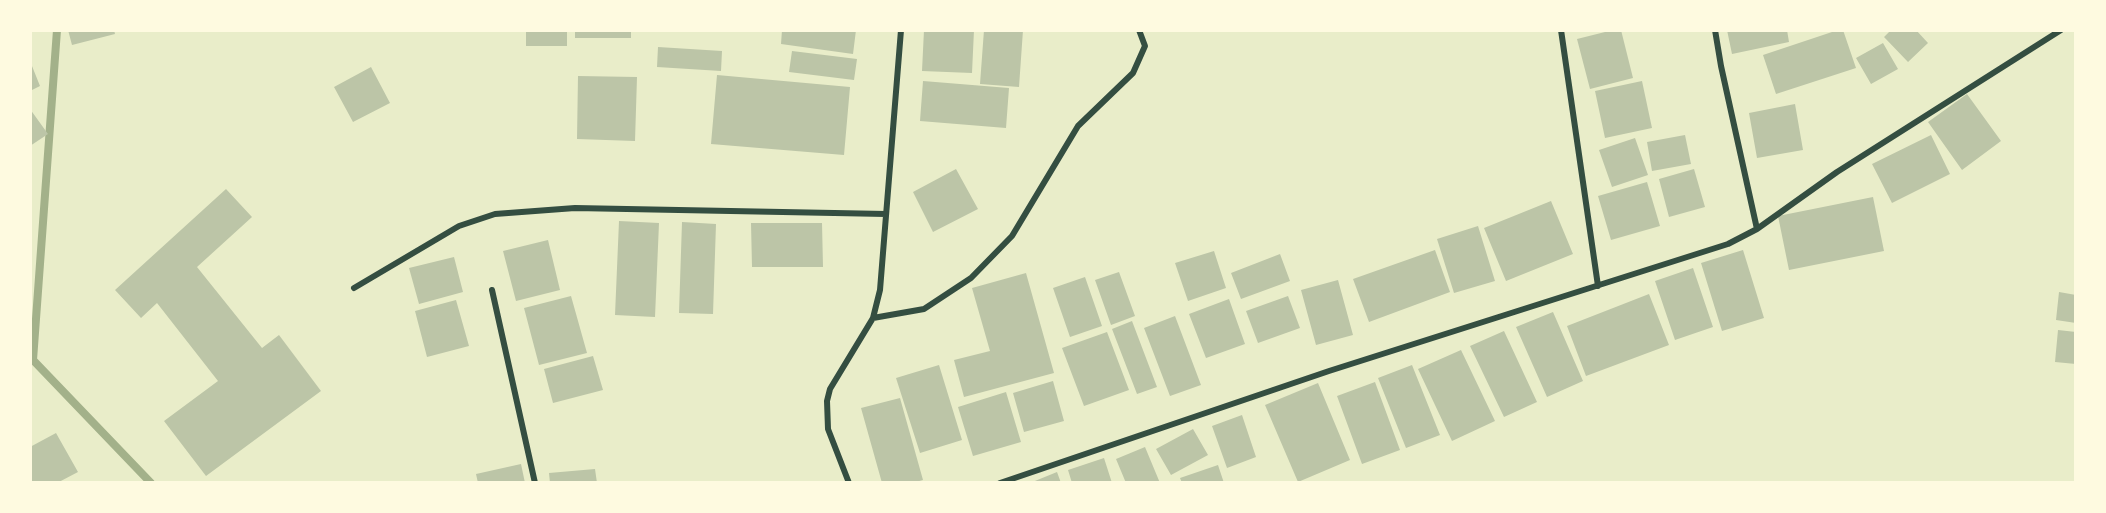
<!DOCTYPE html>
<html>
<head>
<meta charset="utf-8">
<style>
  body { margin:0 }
  #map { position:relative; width:2106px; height:513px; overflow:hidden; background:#e9edc9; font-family:Jost,sans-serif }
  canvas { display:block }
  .frame { position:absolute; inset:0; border:32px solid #fefae0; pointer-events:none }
</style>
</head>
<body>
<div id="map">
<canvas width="2106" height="513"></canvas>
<div class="frame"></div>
</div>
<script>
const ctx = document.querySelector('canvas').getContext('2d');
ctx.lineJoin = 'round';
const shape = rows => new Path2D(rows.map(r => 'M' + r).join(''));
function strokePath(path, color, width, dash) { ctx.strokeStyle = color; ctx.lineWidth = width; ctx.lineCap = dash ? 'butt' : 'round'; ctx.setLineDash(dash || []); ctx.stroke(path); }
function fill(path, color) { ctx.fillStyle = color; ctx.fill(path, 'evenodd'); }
strokePath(shape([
  [57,30,33,360,151,483]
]), '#a3b18a', 8);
fill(shape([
  [68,30,114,30,115,34,72,45],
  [526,30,567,30,567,46,526,46],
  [575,30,631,30,631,38,575,38],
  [782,30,856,30,853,54,781,44],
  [924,30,974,30,972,73,922,71],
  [984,30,1023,30,1019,87,980,84],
  [1613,30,1621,30,1633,78,1590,89,1577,39],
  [1727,30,1787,30,1789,42,1732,54],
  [1838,30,1843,30,1856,68,1776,94,1763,55],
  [1891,30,1916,30,1928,43,1908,62,1884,37],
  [1883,43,1898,69,1871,84,1856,58],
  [658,47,722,51,721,71,657,67],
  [792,51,857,59,854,80,789,72],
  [30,61,40,86,30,91],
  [371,67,390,103,353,122,334,87],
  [717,75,850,87,844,155,711,144],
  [578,76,637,77,635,141,577,139],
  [923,81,1009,88,1006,128,920,121],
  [1642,81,1652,128,1605,138,1595,91],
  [1967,94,2001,141,1962,170,1928,122],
  [1795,104,1803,150,1757,158,1749,113],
  [30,109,48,134,30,146],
  [1685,135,1691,164,1652,171,1647,142],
  [1931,135,1950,174,1892,203,1872,164],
  [1635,138,1648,175,1612,187,1599,150],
  [956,169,978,209,933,232,913,192],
  [1694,169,1705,207,1669,217,1659,179],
  [1647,182,1660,226,1611,240,1598,196],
  [226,189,252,217,197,267,262,348,279,335,321,391,206,476,164,421,218,381,157,303,141,318,115,290],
  [1873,197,1884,251,1789,270,1778,216],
  [1551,201,1573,254,1506,281,1484,228],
  [619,221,659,223,655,317,615,315],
  [682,222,716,224,713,314,679,313],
  [751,223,822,223,823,267,752,267],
  [1478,226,1495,281,1454,293,1437,239],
  [548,240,560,290,516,301,503,251],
  [1435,250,1450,292,1369,322,1353,279],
  [1743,250,1764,318,1722,331,1701,263],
  [1214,251,1226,288,1188,301,1175,263],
  [1280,254,1290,281,1241,299,1231,273],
  [454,257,463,292,419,304,409,268],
  [1693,268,1713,327,1675,340,1655,281],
  [1119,272,1135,316,1111,325,1095,280],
  [1026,273,1054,373,964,397,954,360,990,351,972,288],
  [1085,277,1102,326,1070,337,1053,288],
  [1338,280,1353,335,1316,345,1301,290],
  [2059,292,2076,295,2076,323,2056,320],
  [1649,294,1669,345,1586,376,1567,326],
  [571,296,587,353,539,365,524,308],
  [1288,296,1300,328,1258,343,1246,311],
  [1229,299,1245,344,1206,358,1189,314],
  [456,300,469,346,427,357,415,311],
  [1553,312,1583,381,1547,397,1516,327],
  [1175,316,1201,385,1170,396,1144,328],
  [1132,321,1157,387,1137,394,1112,329],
  [2058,330,2076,332,2076,364,2055,362],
  [1504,331,1537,402,1504,417,1470,346],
  [1107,332,1129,390,1084,406,1062,348],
  [1461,350,1495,421,1452,441,1418,369],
  [593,356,603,390,553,403,544,369],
  [939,365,962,440,920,453,896,378],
  [1412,365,1440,435,1406,448,1378,378],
  [1053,381,1064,421,1024,432,1013,393],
  [1375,382,1400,450,1362,464,1337,396],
  [1318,383,1350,460,1298,482,1265,405],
  [1006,392,1021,442,973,456,958,407],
  [900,398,923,480,912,483,882,483,861,408],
  [1242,415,1256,457,1227,468,1212,426],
  [1193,429,1208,455,1171,475,1156,449],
  [56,433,78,472,57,483,30,483,30,447],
  [1145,447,1160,483,1126,483,1116,459],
  [1104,458,1112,483,1072,483,1068,470],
  [521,464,525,483,478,483,476,474],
  [1218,465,1224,483,1182,483,1180,478],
  [595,469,597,483,550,483,549,473],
  [1057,472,1061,483,1030,483]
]), '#bcc5a7');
strokePath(shape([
  [1561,30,1598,286],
  [1757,229,1837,172,2061,30],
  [354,288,459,226,495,214,575,208,886,214],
  [492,290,535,483],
  [873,318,924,309,971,278,1012,236,1078,126,1133,73,1145,46,1139,30],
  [849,483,828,429,827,401,830,389,873,318,880,290,901,30],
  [1000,483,1329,371,1728,244,1757,229,1721,66,1715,30]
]), '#344e41', 6);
</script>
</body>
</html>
